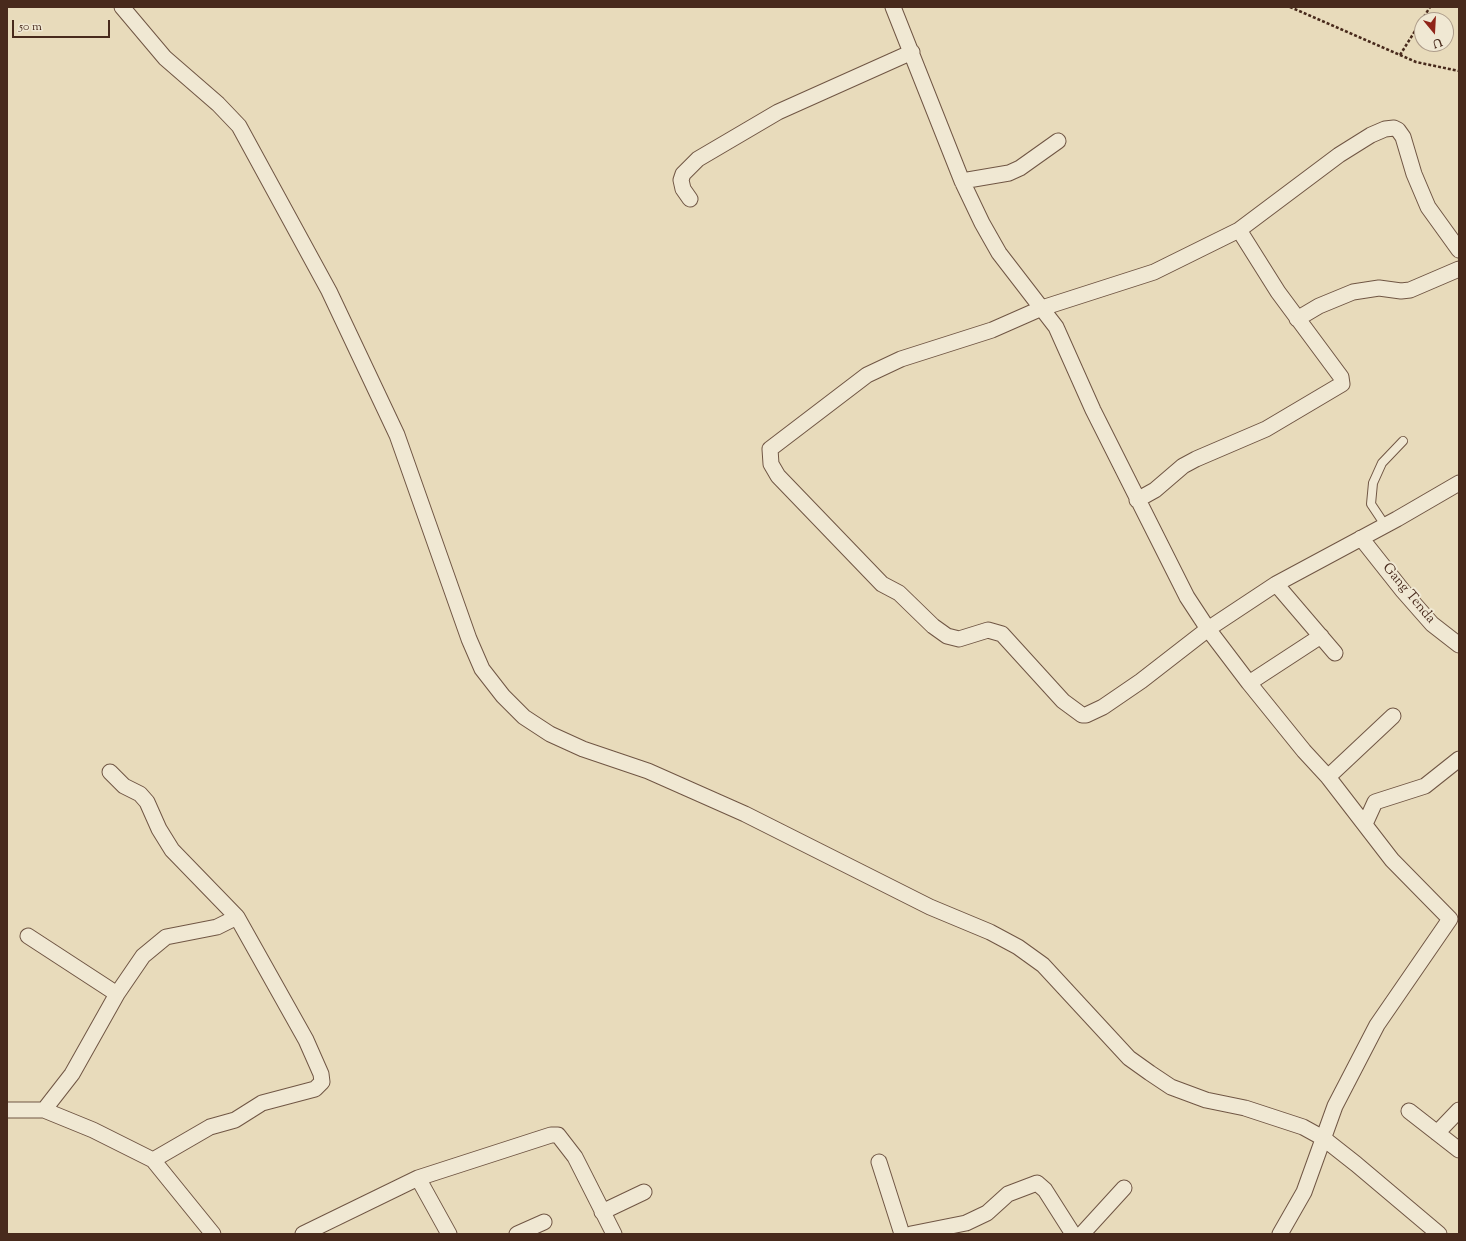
<!DOCTYPE html>
<html>
<head>
<meta charset="utf-8">
<style>
  body { margin:0 }
  #map { position:relative; width:1466px; height:1241px; overflow:hidden; background:#e8dbbb; font-family:"Sorts Mill Goudy",serif }
  canvas { display:block }
  .frame { position:absolute; inset:0; border:8px solid #482a1c; pointer-events:none }
  .north { position:absolute; left:1414px; top:12px; width:40px; height:40px; box-sizing:border-box; background:#f0e8d3; border:1px solid #ad9c8a; border-radius:50%; rotate:162deg; font-size:11px; font-weight:700; line-height:16px; text-align:center; color:#482a1c }
  .north::after { content:''; display:block; margin:auto; width:14px; height:18px; background:#8f2418; clip-path:polygon(50% 0,100% 100%,50% 72%,0 100%) }
  .scale { position:absolute; left:12px; top:20px; width:98px; height:18px; box-sizing:border-box; border:2px solid #482a1c; border-top:0; padding-left:5px; font-size:12px; line-height:14px; white-space:nowrap; color:#482a1c; -webkit-text-stroke:3px #f0e8d3; paint-order:stroke }
</style>
</head>
<body>
<div id="map">
<canvas width="1466" height="1241"></canvas>
<div class="frame"></div>
<div class="north">U</div>
<div class="scale">50 m</div>
</div>
<script>
const ctx = document.querySelector('canvas').getContext('2d');
ctx.lineJoin = 'round';
const shape = rows => new Path2D(rows.map(r => 'M' + r).join(''));
function strokePath(path, color, width, dash) { ctx.strokeStyle = color; ctx.lineWidth = width; ctx.lineCap = dash ? 'butt' : 'round'; ctx.setLineDash(dash || []); ctx.stroke(path); }
function label(font, color, halo, rows, align = 'center') {
  ctx.font = font + ' "Sorts Mill Goudy",serif'; ctx.lineWidth = 4; ctx.setLineDash([]); ctx.textBaseline = 'middle'; ctx.strokeStyle = halo; ctx.fillStyle = color; for (const [text, x, y, turn = 0] of rows) {
    ctx.save(); ctx.translate(x, y); ctx.rotate((+turn || 0) * Math.PI / 180); ctx.textAlign = isNaN(turn) ? turn : align; if (halo) ctx.strokeText(text, 0, 0); ctx.fillText(text, 0, 0); ctx.restore();
  }
}
const lane = shape([
  [1385,525,1371,504,1373,483,1382,463,1403,441]
]);
const street = shape([
  [122,7,165,58,218,104,239,126,329,291,397,435,469,639,482,669,503,696,524,717,550,734,583,749,648,771,745,814,930,907,990,932,1018,947,1043,965,1129,1058,1150,1073,1171,1087,1206,1100,1245,1108,1303,1127,1323,1138,1356,1164,1439,1234],
  [893,7,962,181,982,223,999,253,1056,327,1093,410,1187,597,1208,629,1249,683,1304,751,1328,777,1392,860,1450,919,1377,1025,1335,1106,1304,1192,1280,1234],
  [962,181,1009,173,1020,168,1058,141],
  [690,199,683,189,681,180,683,174,698,159,778,112,912,52],
  [1239,230,1339,155,1371,135,1385,129,1394,128,1398,130,1403,137,1414,174,1428,207,1459,250],
  [1297,319,1319,306,1353,292,1379,288,1401,291,1410,290,1459,269],
  [1137,500,1155,490,1183,466,1196,459,1266,429,1342,384,1341,377,1278,292,1239,230,1154,272,1042,308,992,330,901,359,867,375,770,449,771,464,778,476,882,584,899,593,933,626,947,636,959,639,988,630,1002,634,1063,701,1082,715,1086,715,1103,707,1141,681,1208,629,1276,584,1397,519,1459,483],
  [1361,538,1403,591,1432,624,1459,645],
  [1276,584,1335,653],
  [1249,683,1321,636],
  [110,772,124,786,140,794,147,802,159,829,172,850,237,917],
  [1328,777,1393,716],
  [1365,824,1375,802,1425,786,1459,759],
  [28,936,117,994],
  [7,1110,44,1110,93,1130,153,1160,213,1234],
  [44,1110,72,1074,117,994,143,956,166,937,217,927,237,917,306,1040,321,1074,322,1082,315,1089,262,1103,235,1120,210,1127,153,1160],
  [1409,1111,1459,1150],
  [1437,1133,1459,1110],
  [879,1162,902,1234],
  [418,1178,551,1135,558,1135,575,1157,614,1234],
  [602,1212,644,1192],
  [303,1234,418,1178,449,1234],
  [517,1234,544,1222],
  [911,1234,966,1223,987,1213,1008,1194,1037,1183,1045,1190,1073,1234],
  [1082,1234,1124,1188]
]);
strokePath(lane, '#705644', 10);
strokePath(street, '#705644', 17);
strokePath(shape([
  [1290,7,1416,62,1459,71],
  [1400,55,1430,7]
]), '#482a1c', 2.5, [3, 2]);
strokePath(lane, '#f0e8d3', 8);
strokePath(street, '#f0e8d3', 15);
label('14px', '#482a1c', '#f0e8d3', [
  ["Gang Tenda",1408,594,50]
]);
</script>
</body>
</html>
